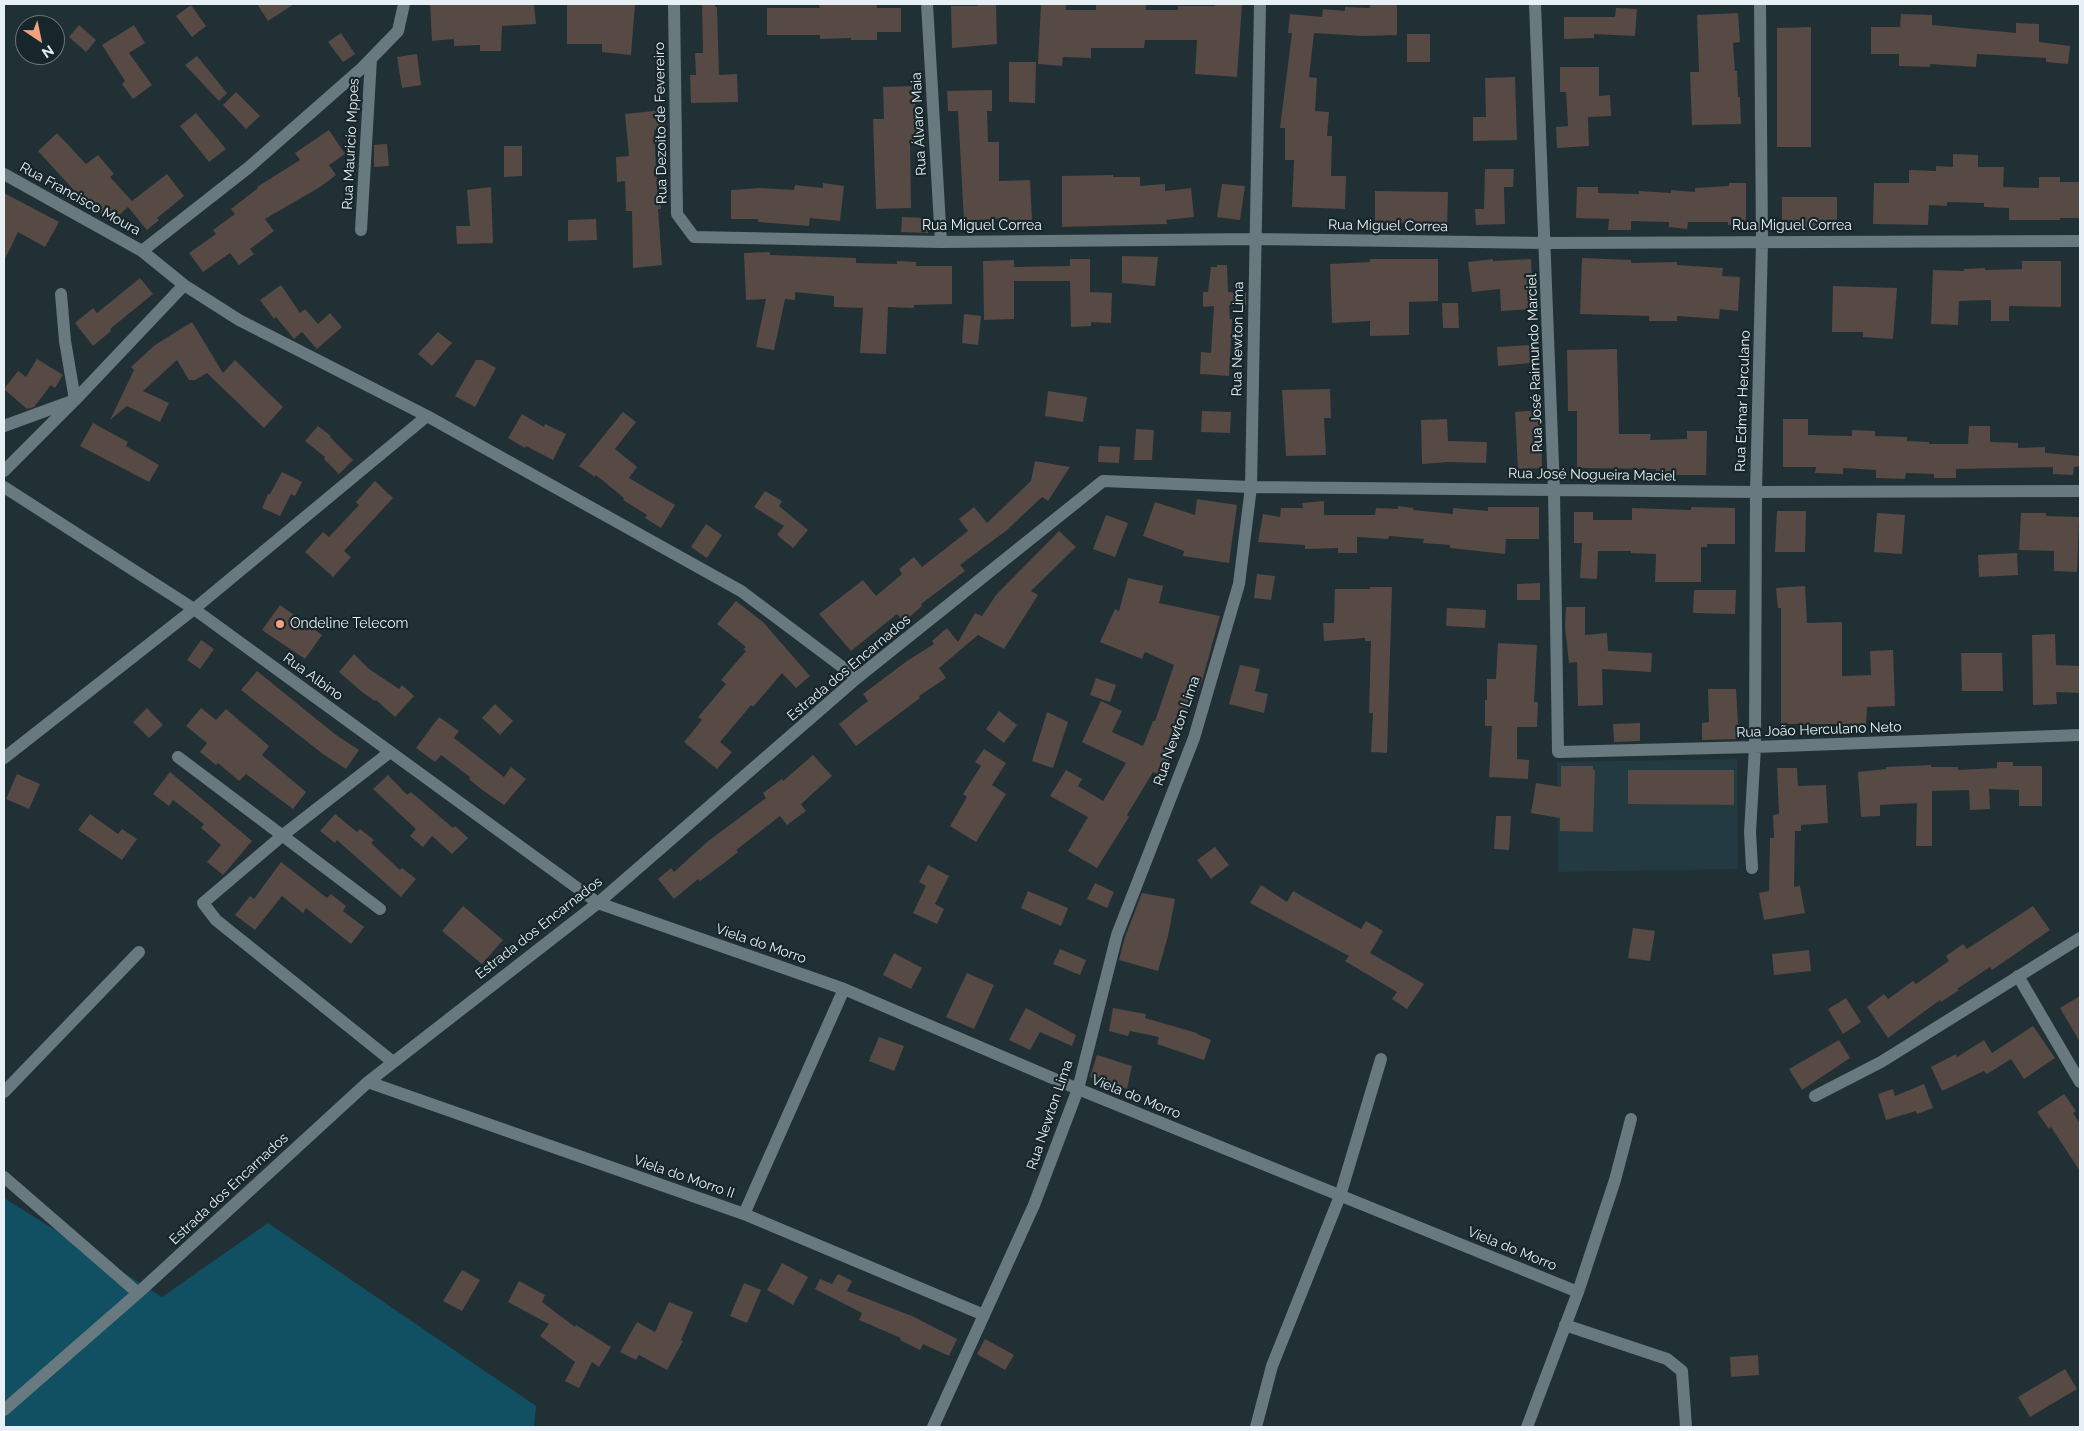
<!DOCTYPE html>
<html>
<head>
<meta charset="utf-8">
<style>
  body { margin:0 }
  #map { position:relative; width:2084px; height:1431px; overflow:hidden; background:#213035; font-family:Raleway,sans-serif }
  canvas { display:block }
  .frame { position:absolute; inset:0; border:5px solid #e7f0f4; pointer-events:none }
  .north { position:absolute; left:15px; top:15px; width:50px; height:50px; box-sizing:border-box; background:#17262b; border:1px solid #6a777b; border-radius:50%; rotate:146deg; font-size:14px; font-weight:700; line-height:20px; text-align:center; color:#e7f0f4 }
  .north::after { content:''; display:block; margin:auto; width:18px; height:22px; background:#f1a17d; clip-path:polygon(50% 0,100% 100%,50% 72%,0 100%) }
</style>
</head>
<body>
<div id="map">
<canvas width="2084" height="1431"></canvas>
<div class="frame"></div>
<div class="north">N</div>
</div>
<script>
const ctx = document.querySelector('canvas').getContext('2d');
ctx.lineJoin = 'round';
function fill(path, color) { ctx.fillStyle = color; ctx.fill(path, 'evenodd'); }
const shape = rows => new Path2D(rows.map(r => 'M' + r).join(''));
function strokePath(path, color, width, dash) { ctx.strokeStyle = color; ctx.lineWidth = width; ctx.lineCap = dash ? 'butt' : 'round'; ctx.setLineDash(dash || []); ctx.stroke(path); }
function label(font, color, halo, rows, align = 'center') {
  ctx.font = font + ' Raleway,sans-serif'; ctx.lineWidth = 4.5; ctx.setLineDash([]); ctx.textBaseline = 'middle'; ctx.strokeStyle = halo; ctx.fillStyle = color; for (const [text, x, y, turn = 0] of rows) {
    ctx.save(); ctx.translate(x, y); ctx.rotate((+turn || 0) * Math.PI / 180); ctx.textAlign = isNaN(turn) ? turn : align; if (halo) ctx.strokeText(text, 0, 0); ctx.fillText(text, 0, 0); ctx.restore();
  }
}
fill(shape([
  [1737,759,1738,869,1558,872,1557,762]
]), '#233a42');
fill(shape([
  [4,1198,162,1297,268,1223,536,1406,534,1427,4,1427]
]), '#115062');
fill(shape([
  [257,4,294,4,268,21],
  [430,4,534,4,536,24,502,26,501,51,480,51,480,45,454,46,454,39,432,41],
  [567,4,635,4,631,55,602,52,602,44,567,44],
  [702,4,715,4,715,7,717,7,719,75,737,74,738,102,691,103,690,75,696,75,695,53,703,53],
  [851,4,877,4,877,8,901,8,901,32,877,32,877,40,851,40,851,38,820,39,820,35,767,35,767,8,820,8,819,5],
  [978,4,996,4,997,44,952,48,951,6,978,6],
  [1041,4,1066,4,1066,10,1096,10,1096,4,1146,4,1146,10,1178,10,1178,6,1215,6,1216,4,1242,4,1237,77,1195,74,1197,40,1145,40,1144,48,1091,48,1091,58,1063,57,1062,66,1038,64],
  [1370,4,1397,4,1397,35,1362,36,1314,33,1309,77,1317,78,1315,111,1329,112,1327,136,1332,136,1331,176,1346,176,1345,209,1292,207,1294,160,1285,160,1285,128,1280,128,1292,33,1288,33,1290,14,1322,17,1323,9,1345,11,1345,7,1370,8],
  [191,5,206,26,192,37,176,16],
  [1616,8,1637,9,1635,36,1594,34,1594,38,1564,39,1564,17,1615,17],
  [1738,13,1740,42,1733,43,1735,71,1737,71,1738,97,1740,97,1741,124,1692,125,1690,72,1699,72,1697,15],
  [1901,14,1932,15,1932,25,2016,33,2016,23,2039,24,2039,42,2070,46,2068,64,2046,62,2046,58,1977,54,1976,67,1930,64,1930,67,1899,66,1899,54,1871,54,1871,27,1900,27],
  [79,25,96,40,86,52,69,37],
  [134,25,145,43,129,53,152,85,133,99,122,84,125,81,102,45],
  [1811,27,1811,147,1777,147,1777,28],
  [341,33,355,54,343,62,328,42],
  [1407,34,1430,34,1430,62,1407,62],
  [417,54,421,85,402,88,397,57],
  [197,56,227,93,219,101,185,65],
  [1009,62,1036,62,1035,103,1009,102],
  [1560,67,1599,67,1599,96,1610,95,1611,116,1588,117,1589,146,1557,148,1556,127,1568,126,1566,92,1560,92],
  [1515,77,1517,140,1473,141,1473,117,1486,117,1485,78],
  [915,86,916,140,910,140,911,208,876,209,873,119,884,119,883,87],
  [992,90,992,111,987,111,988,142,999,142,999,181,1030,180,1032,220,1007,222,1007,218,964,221,958,111,948,111,947,91],
  [236,92,260,116,246,129,223,105],
  [663,110,665,128,654,130,657,187,659,186,661,209,658,209,662,265,633,268,632,211,626,211,625,181,617,182,616,157,629,156,625,114],
  [196,113,226,149,209,162,180,126],
  [329,130,345,154,329,165,336,175,320,187,265,219,274,231,250,249,254,254,239,265,230,253,203,272,189,253,216,234,213,230,235,214,231,209,258,188,257,187,300,160,295,153],
  [57,133,86,164,98,155,114,174,110,177,132,201,167,174,184,196,157,218,159,220,147,230,128,207,110,223,86,198,83,200,38,151],
  [387,144,389,166,374,167,374,145],
  [504,146,522,146,522,176,504,177],
  [1953,154,1978,155,1978,167,2004,167,2003,187,2039,188,2039,177,2060,177,2060,182,2080,182,2080,218,2060,218,2060,220,2009,220,2009,208,1984,207,1984,203,1947,202,1947,206,1929,205,1928,225,1873,224,1874,183,1909,183,1909,170,1936,171,1936,166,1953,167],
  [1485,169,1514,169,1513,187,1504,187,1505,224,1476,225,1475,209,1484,209],
  [1113,175,1113,177,1140,177,1140,186,1165,184,1165,191,1191,188,1194,217,1166,220,1167,224,1062,227,1062,176],
  [823,183,844,186,840,221,810,218,809,226,758,222,758,219,731,219,731,190,760,188,794,190,795,185,823,188],
  [1729,183,1746,183,1746,225,1728,225,1728,222,1688,222,1687,229,1669,227,1669,222,1631,221,1631,230,1608,230,1609,219,1576,218,1577,187,1598,187,1598,193,1639,194,1639,191,1671,193,1671,190,1695,192,1695,188,1729,186],
  [1222,184,1245,186,1240,220,1217,217],
  [491,187,493,243,457,244,456,226,470,226,467,190],
  [1375,191,1448,192,1447,228,1415,228,1415,223,1375,223],
  [4,193,59,222,45,247,18,232,4,261],
  [1782,197,1837,197,1837,230,1782,230],
  [902,217,929,218,928,233,901,232],
  [596,219,597,240,568,241,568,220],
  [770,252,770,255,856,258,856,263,897,264,897,261,916,262,916,266,952,266,952,304,914,305,914,308,888,307,886,354,860,353,863,308,834,307,834,296,795,292,795,300,785,299,774,350,756,347,766,299,746,300,744,253],
  [1122,256,1158,257,1155,286,1122,283],
  [1582,258,1631,260,1631,263,1677,262,1677,265,1723,268,1722,276,1740,277,1738,311,1720,309,1719,319,1677,316,1677,321,1649,321,1649,316,1580,314],
  [1070,259,1090,259,1090,292,1112,293,1111,323,1091,322,1091,326,1071,327,1070,281,1014,281,1014,319,984,320,983,261,1014,260,1014,267,1070,266],
  [1370,259,1438,259,1438,301,1409,302,1409,335,1370,336,1370,321,1332,323,1330,264,1370,262],
  [1493,259,1493,261,1531,259,1533,309,1501,311,1500,289,1472,292,1468,262],
  [2022,261,2061,261,2061,307,2009,306,2009,321,1991,321,1991,300,1959,301,1958,325,1931,324,1933,270,1964,271,1964,269,1985,268,1985,270,2022,269],
  [1217,265,1227,265,1228,292,1246,293,1246,305,1229,305,1230,319,1232,319,1229,376,1200,374,1201,352,1211,353,1214,306,1203,307,1203,292,1208,292,1211,267,1217,267],
  [140,278,153,294,110,329,111,331,93,346,75,323,93,308,97,313],
  [281,285,300,313,305,309,318,324,330,313,342,327,317,349,302,332,294,339,276,317,274,319,260,300],
  [1833,286,1897,288,1893,339,1863,337,1863,332,1832,332],
  [1442,303,1458,303,1459,328,1443,328],
  [964,314,981,316,978,345,962,343],
  [192,322,223,373,235,360,283,407,264,428,207,373,195,380,189,380,177,360,143,391,169,403,160,422,127,406,110,420,134,370,131,367,155,345],
  [438,332,452,343,432,366,418,354],
  [1530,345,1531,363,1498,366,1497,347],
  [1617,349,1619,434,1651,434,1650,440,1687,439,1687,431,1707,431,1706,475,1656,475,1656,469,1577,468,1577,411,1568,411,1567,350],
  [37,359,63,375,55,388,51,385,34,407,27,409,4,389,18,371,26,377],
  [476,360,482,360,496,368,475,407,455,396],
  [1330,389,1331,418,1324,418,1326,455,1286,456,1282,390],
  [1048,391,1087,397,1083,422,1045,416],
  [1541,410,1542,468,1518,469,1515,412],
  [1202,411,1231,412,1230,433,1201,432],
  [623,412,636,422,615,449,637,467,629,478,675,505,661,528,645,518,647,515,623,500,624,498,596,475,595,477,579,466],
  [522,414,544,427,545,424,566,434,553,460,526,446,525,448,508,438],
  [1447,419,1448,441,1487,442,1486,463,1448,462,1422,464,1421,420],
  [1783,419,1808,419,1808,435,1852,436,1852,430,1875,431,1875,436,1907,437,1907,441,1929,442,1929,444,1968,444,1969,426,1990,426,1990,442,2018,443,2018,448,2045,447,2045,453,2080,456,2080,466,2074,467,2073,475,2053,474,2053,467,1956,469,1956,478,1934,478,1934,474,1906,473,1905,479,1876,478,1876,470,1843,468,1843,474,1815,473,1816,467,1783,467],
  [93,423,128,442,126,446,159,465,149,482,80,446],
  [318,426,331,436,330,437,353,460,339,474,324,459,325,457,305,441],
  [1136,429,1154,430,1152,460,1134,460],
  [1099,446,1120,447,1119,463,1098,462],
  [1035,461,1070,467,1048,501,1042,497,1007,530,960,565,965,571,921,604,922,606,904,622,897,614,851,651,819,614,863,580,876,596,902,574,899,569,914,557,922,567,968,531,959,519,974,507,987,523,1031,481],
  [282,472,302,482,295,496,291,494,280,516,262,508,268,494,270,494],
  [375,481,393,498,344,551,351,557,333,577,305,552,323,532,329,537,359,505,356,502],
  [765,491,782,501,779,506,808,530,793,548,777,535,784,526,754,507],
  [1197,499,1237,505,1229,563,1183,556,1184,551,1143,536,1155,502,1195,515],
  [1324,501,1324,515,1375,515,1376,508,1398,509,1398,506,1413,508,1413,510,1453,514,1453,508,1488,511,1488,507,1539,507,1539,539,1506,539,1505,554,1450,548,1450,545,1423,543,1424,539,1389,536,1388,539,1357,537,1357,553,1338,553,1338,548,1305,549,1305,545,1258,542,1263,514,1280,517,1281,508,1303,508,1302,503],
  [1691,507,1735,508,1735,544,1707,544,1707,547,1701,547,1701,582,1655,582,1656,554,1631,553,1631,551,1598,551,1597,579,1580,578,1582,543,1574,543,1574,512,1593,512,1593,520,1632,520,1632,508,1691,510],
  [1777,511,1806,511,1805,552,1775,552],
  [1877,513,1905,515,1902,554,1874,552],
  [2021,513,2046,513,2046,516,2079,517,2077,572,2054,571,2054,551,2019,550],
  [1106,515,1128,523,1115,557,1093,549],
  [706,524,722,535,707,558,691,547],
  [1059,531,1076,547,1031,591,1038,595,1004,649,978,635,939,668,946,678,919,696,920,698,856,746,839,724,868,701,863,694,907,661,934,644,932,641,947,628,958,642,975,613,982,616,996,595],
  [2017,553,2018,575,1979,577,1978,555],
  [1257,574,1275,576,1271,600,1254,598],
  [1128,578,1163,586,1159,603,1220,616,1202,681,1194,699,1192,698,1167,759,1169,760,1162,776,1153,772,1127,815,1129,817,1097,868,1068,851,1088,817,1050,796,1066,770,1082,779,1078,786,1103,801,1126,763,1082,742,1101,701,1122,711,1112,732,1143,746,1153,721,1155,721,1174,665,1145,652,1142,659,1100,642,1115,609,1119,611],
  [1540,583,1540,600,1517,600,1517,584],
  [1805,586,1807,623,1842,622,1842,676,1871,675,1870,651,1893,650,1895,706,1867,707,1866,724,1781,724,1781,608,1778,608,1776,588],
  [1370,587,1392,587,1387,753,1371,752,1373,713,1369,713,1371,641,1365,641,1365,638,1324,641,1323,623,1334,623,1335,589,1370,589],
  [1694,590,1736,590,1735,614,1693,613],
  [736,601,763,622,810,676,796,688,782,673,753,707,751,705,720,742,732,752,717,769,684,742,702,720,698,717,726,684,721,680,746,651,743,649,746,647,717,624],
  [280,605,322,635,305,659,262,630],
  [1566,607,1585,607,1585,635,1607,633,1608,651,1652,653,1651,672,1602,669,1603,705,1578,706,1577,662,1569,663,1565,627],
  [1447,608,1486,610,1485,628,1446,626],
  [2055,634,2056,665,2080,666,2080,693,2056,692,2057,704,2033,705,2032,635],
  [201,640,214,649,200,669,187,660],
  [1498,643,1537,645,1534,702,1538,702,1537,727,1517,727,1517,759,1529,760,1528,779,1489,777,1492,726,1485,726,1485,700,1487,700,1487,679,1496,679],
  [1961,653,2002,653,2003,691,1962,691],
  [354,654,369,669,399,689,402,685,414,696,395,717,376,700,375,701,362,692,339,672],
  [1240,665,1260,669,1255,691,1268,694,1264,713,1229,704],
  [257,671,336,735,359,750,346,769,323,754,241,690],
  [1096,678,1116,685,1110,702,1090,695],
  [1708,689,1736,689,1739,739,1702,740,1702,723,1709,722],
  [495,704,513,721,500,735,482,718],
  [147,708,163,725,149,738,133,722],
  [201,708,216,720,226,709,269,746,262,755,306,792,293,809,246,774,239,781,218,763,216,765,200,752,207,743,186,726],
  [999,711,1017,725,1004,743,986,729],
  [1047,712,1068,722,1053,768,1032,761],
  [439,717,459,731,454,738,504,777,511,767,526,779,504,805,481,789,469,779,470,777,441,755,435,762,416,748],
  [1640,723,1640,741,1614,742,1613,724],
  [984,749,1006,763,992,785,1006,794,976,842,950,826,967,797,963,794,981,766,975,762],
  [813,755,832,776,801,804,806,811,787,825,780,816,736,850,738,852,724,863,700,881,698,879,674,899,658,879,671,868,674,872,707,842,766,798,763,793,782,779,783,781],
  [1997,762,2013,762,2013,766,2042,766,2042,806,2019,806,2019,790,1989,789,1990,809,1970,810,1969,790,1932,791,1932,846,1916,846,1917,803,1880,805,1880,816,1861,817,1858,772,1886,769,1886,767,1931,765,1931,767,1958,767,1958,770,1997,768],
  [1561,766,1593,766,1593,770,1595,770,1593,832,1560,831,1560,818,1531,813,1536,783,1561,787],
  [1777,768,1797,768,1798,786,1826,785,1828,823,1801,825,1801,831,1795,831,1794,887,1800,886,1805,913,1764,920,1759,893,1769,891,1770,838,1774,838,1773,815,1779,814],
  [1628,770,1734,770,1734,805,1628,804],
  [170,772,252,841,223,875,207,862,221,845,201,828,204,824,173,800,169,806,153,794],
  [17,774,40,784,29,809,6,799],
  [388,775,407,795,411,792,453,828,455,826,468,838,452,854,432,836,423,847,410,836,416,829,373,789],
  [90,814,118,834,122,829,137,839,122,860,78,830],
  [335,814,357,832,360,829,374,840,371,843,400,870,402,868,416,879,401,897,337,840,335,843,320,831],
  [1496,816,1511,816,1509,850,1494,849],
  [1215,847,1229,865,1211,879,1197,860],
  [281,862,327,898,331,894,346,906,343,911,364,927,351,944,306,908,303,913,282,896,255,930,235,915,250,896,254,899],
  [928,865,949,876,935,904,944,909,937,924,913,913,926,886,919,882],
  [1095,883,1114,892,1107,908,1087,899],
  [1261,885,1287,902,1293,891,1361,929,1366,921,1383,931,1370,953,1424,984,1407,1009,1392,999,1397,992,1345,961,1349,956,1250,903],
  [1028,891,1068,908,1061,926,1021,908],
  [1142,893,1175,899,1168,936,1158,971,1119,960,1125,937],
  [463,906,503,940,482,964,442,931],
  [2033,906,2050,930,1992,970,1990,967,1957,989,1959,990,1941,1002,1940,1000,1888,1038,1867,1007,1884,994,1888,999,1913,981,1916,984,1949,961,1946,956,1963,944,1967,949],
  [1633,928,1655,931,1650,961,1628,958],
  [1060,949,1086,960,1080,975,1053,964],
  [1809,950,1811,971,1774,975,1772,954],
  [894,953,922,968,911,989,883,975],
  [967,973,994,985,974,1029,946,1017],
  [2080,996,2080,1042,2060,1008],
  [1846,998,1861,1022,1843,1034,1828,1009],
  [1026,1008,1076,1035,1072,1046,1040,1032,1030,1050,1009,1040],
  [1113,1008,1146,1014,1145,1018,1197,1033,1197,1034,1211,1040,1204,1060,1157,1044,1159,1037,1130,1031,1128,1036,1109,1031],
  [2033,1026,2055,1058,2024,1079,2011,1059,1987,1074,1984,1071,1942,1091,1931,1067,1956,1054,1957,1057,1984,1040,1992,1053],
  [879,1037,904,1046,894,1071,869,1061],
  [1839,1040,1850,1058,1802,1090,1789,1069],
  [1097,1055,1132,1066,1127,1089,1090,1077],
  [1924,1084,1933,1108,1917,1114,1916,1111,1886,1120,1878,1094,1893,1089,1895,1096],
  [2064,1094,2076,1111,2073,1113,2080,1124,2080,1171,2051,1127,2049,1129,2037,1112],
  [782,1263,808,1277,793,1305,767,1290],
  [462,1270,480,1280,462,1311,443,1301],
  [838,1274,852,1281,847,1291,912,1316,957,1339,949,1356,923,1344,920,1350,900,1340,901,1338,859,1320,862,1313,815,1289,820,1279,832,1284],
  [519,1281,545,1295,542,1302,575,1327,576,1325,611,1347,599,1367,592,1362,579,1388,565,1381,575,1362,540,1336,549,1324,508,1302],
  [744,1283,761,1290,747,1323,730,1316],
  [669,1302,693,1312,681,1340,683,1341,667,1370,639,1355,636,1360,620,1352,637,1322,655,1332],
  [985,1339,1014,1355,1005,1370,977,1354],
  [1758,1355,1759,1375,1731,1377,1730,1357],
  [2065,1369,2077,1389,2030,1417,2018,1397]
]), '#574943');
strokePath(shape([
  [674,4,677,214,694,237,941,242,1255,239,1546,243,2080,241],
  [927,4,941,242],
  [1535,4,1554,490,1558,752,1755,747,2080,735],
  [4,174,142,251,184,285,239,320,427,416,741,591,857,678],
  [361,230,371,59],
  [142,251,248,168,362,68,398,31,404,4],
  [4,426,75,400,65,341,61,294],
  [4,471,75,400,184,285],
  [4,487,194,609,598,903,844,989,1078,1089,1578,1292],
  [390,752,283,835,203,903,216,920,393,1062],
  [178,757,380,909],
  [4,758,194,609,427,416],
  [1752,868,1750,832,1755,747,1756,492,1762,241,1760,4],
  [2018,976,2080,1082],
  [368,1082,744,1214,984,1315],
  [4,1092,139,952],
  [1815,1096,1881,1062,2080,938],
  [4,1177,138,1293],
  [744,1214,844,989],
  [1565,1325,1667,1359,1682,1371,1686,1427],
  [4,1410,138,1293,368,1082,598,903,857,678,1103,481,1251,487,1756,492,2080,491],
  [933,1427,1034,1205,1078,1089,1117,935,1194,738,1239,584,1251,487,1260,4],
  [1256,1427,1272,1366,1340,1196,1381,1059],
  [1527,1427,1578,1292,1615,1180,1631,1119]
]), '#68797f', 12);
for (const [x, y, r, color] of [
  [280,624,5,"#f1a17d"]
]) { const dot = new Path2D(); dot.arc(x, y, r, 0, 2 * Math.PI); ctx.fillStyle = color; ctx.fill(dot); strokePath(dot, '#17262b', 2); }
label('14px', '#e7f0f4', '#17262b', [
  ["Rua Dezoito de Fevereiro",661,123,-91],
  ["Rua Álvaro Maia",919,124,-93],
  ["Rua Mauricio Mppes",351,144,-87],
  ["Rua Francisco Moura",80,199,29],
  ["Rua Miguel Correa",982,226],
  ["Rua Miguel Correa",1388,226,1],
  ["Rua Miguel Correa",1792,226],
  ["Rua Newton Lima",1238,339,-89],
  ["Rua José Raimundo Marciel",1535,363,-92],
  ["Rua Edmar Herculano",1743,401,-88],
  ["Rua José Nogueira Maciel",1592,475,1],
  ["Estrada dos Encarnados",849,668,-40],
  ["Rua Albino",313,677,36],
  ["Rua João Herculano Neto",1819,730,-2],
  ["Rua Newton Lima",1177,731,-71],
  ["Estrada dos Encarnados",539,928,-38],
  ["Viela do Morro",761,944,19],
  ["Viela do Morro",1136,1097,22],
  ["Rua Newton Lima",1050,1115,-71],
  ["Viela do Morro II",684,1177,19],
  ["Estrada dos Encarnados",229,1189,-43],
  ["Viela do Morro",1512,1249,22]
]);
label('14px', '#e7f0f4', '#17262b', [
  ["Ondeline Telecom",290,624]
], 'left');
</script>
</body>
</html>
